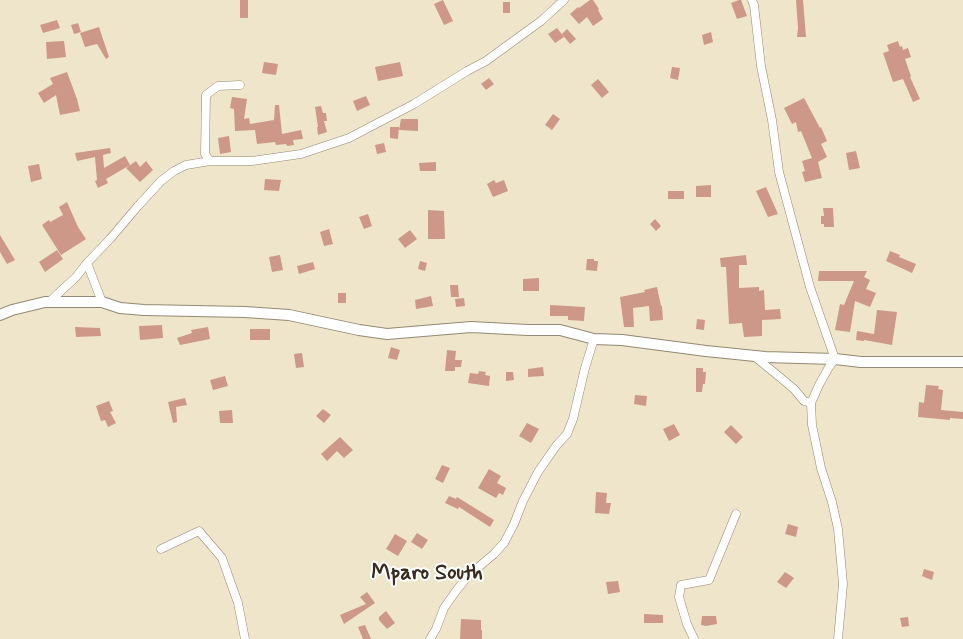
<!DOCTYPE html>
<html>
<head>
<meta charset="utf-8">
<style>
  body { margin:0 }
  canvas { display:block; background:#efe5ca }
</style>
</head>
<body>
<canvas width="963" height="639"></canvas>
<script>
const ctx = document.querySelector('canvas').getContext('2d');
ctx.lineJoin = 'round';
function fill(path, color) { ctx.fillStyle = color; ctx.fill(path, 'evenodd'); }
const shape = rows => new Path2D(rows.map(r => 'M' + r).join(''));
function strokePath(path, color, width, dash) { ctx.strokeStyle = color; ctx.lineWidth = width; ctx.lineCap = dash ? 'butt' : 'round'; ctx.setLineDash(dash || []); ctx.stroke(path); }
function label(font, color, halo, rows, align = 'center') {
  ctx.font = font + ' Mynerve,sans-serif'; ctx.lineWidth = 4; ctx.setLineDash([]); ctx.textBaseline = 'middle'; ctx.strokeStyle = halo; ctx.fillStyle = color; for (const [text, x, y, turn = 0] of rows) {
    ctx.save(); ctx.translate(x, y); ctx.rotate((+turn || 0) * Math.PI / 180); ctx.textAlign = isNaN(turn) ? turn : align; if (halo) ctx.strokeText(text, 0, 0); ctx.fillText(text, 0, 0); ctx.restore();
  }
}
fill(shape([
  [240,0,248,0,248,18,240,18],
  [443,0,453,21,444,25,434,4],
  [590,0,593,0,599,9,598,10,603,19,593,26,587,17,579,24,570,14,578,7,579,8],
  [739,0,741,0,747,16,737,19,731,3],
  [796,0,803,0,806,37,797,37,798,28],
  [503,2,510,2,510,13,503,13],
  [57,20,60,28,43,33,40,25],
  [78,23,81,32,74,34,71,25],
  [99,27,109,57,106,59,97,44,85,47,80,33],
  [557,28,564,37,555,43,548,34],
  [567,29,576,39,570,44,562,34],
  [711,32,713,42,704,45,702,35],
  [64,41,66,57,47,59,46,42],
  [898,41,900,47,902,46,903,50,908,48,911,57,905,59,911,76,910,77,920,99,913,102,903,79,893,82,883,53,889,51,887,45],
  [264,62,278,64,276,75,262,73],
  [400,62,403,76,378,81,375,67],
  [672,67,680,68,678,80,670,78],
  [67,72,77,99,80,111,60,115,56,95,44,103,38,93,53,84,50,78],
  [489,78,494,84,486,90,481,84],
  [598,79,609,92,602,98,591,85],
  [366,96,370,105,357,111,353,101],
  [232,97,247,99,244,119,249,118,250,124,274,120,275,105,279,105,282,134,301,130,303,139,293,140,294,145,287,146,286,144,276,145,275,142,257,144,255,130,235,131,234,109,230,108],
  [804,98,820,128,821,127,827,141,821,144,827,157,818,162,822,178,805,182,802,172,805,171,802,161,812,158,801,131,798,132,796,122,792,124,784,108],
  [321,106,323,113,326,113,327,121,324,121,327,132,318,135,317,127,318,127,315,107],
  [553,114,560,119,552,130,545,125],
  [401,119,418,119,418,131,399,130],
  [390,127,399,127,398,139,390,138],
  [229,136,231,152,220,154,218,138],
  [384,143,386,152,377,154,375,145],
  [110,148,111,153,103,155,104,168,125,156,130,165,106,179,108,183,98,188,95,181,97,180,95,157,77,161,75,153],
  [856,151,860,168,849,170,846,153],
  [136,161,140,167,146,161,153,170,140,182,126,168],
  [436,162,436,171,420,171,419,163],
  [39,164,42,179,31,182,28,166],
  [265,179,281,180,279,191,264,190],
  [494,180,496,183,504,180,508,191,493,197,487,184],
  [711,185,711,197,696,197,696,186],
  [766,187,778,214,768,217,756,191],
  [668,191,684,191,684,199,668,199],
  [67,202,78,227,86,239,61,255,42,225,49,220,50,222,63,215,59,207],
  [823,208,833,208,834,227,824,227,824,224,821,224,821,216,824,216],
  [428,210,444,211,445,239,428,239],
  [368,214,372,226,364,229,359,217],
  [655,219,661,226,656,231,650,224],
  [329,229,333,244,324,246,320,232],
  [410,230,417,239,405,248,398,239],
  [0,235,15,260,7,264,0,252],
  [57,250,63,259,45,272,39,262],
  [890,251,900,255,899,257,916,264,912,273,886,261],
  [280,255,283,270,272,272,269,257],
  [746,255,747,265,739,265,739,288,759,287,759,291,764,290,765,310,780,309,781,319,762,320,762,336,744,337,742,323,729,324,726,267,721,267,720,258],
  [587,259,594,259,594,261,598,261,597,271,586,270],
  [420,261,427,263,425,271,418,269],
  [313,262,315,269,299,274,297,266],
  [819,271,867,271,864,277,870,280,866,289,876,293,870,307,855,301,850,332,835,330,840,304,844,305,854,281,818,281],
  [539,278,539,291,523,291,523,279],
  [450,285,458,285,459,297,451,297],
  [657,287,661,306,662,306,663,320,650,321,649,306,633,308,634,327,624,327,620,297,645,292,644,290],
  [338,293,346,293,346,303,338,303],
  [431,296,433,306,416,309,415,300],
  [464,298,465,306,456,307,455,299],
  [550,305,585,307,584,321,568,320,568,316,550,316],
  [877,310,897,312,892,345,864,340,864,341,856,340,857,331,874,334],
  [697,319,705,320,704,330,696,329],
  [162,325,163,338,140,340,139,326],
  [75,327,100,328,101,336,76,337],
  [208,327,210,339,180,345,177,338,192,333,191,330],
  [250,329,270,329,270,340,250,340],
  [391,347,400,350,397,360,388,358],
  [447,350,456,351,455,360,462,360,461,367,455,367,455,371,445,371],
  [302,353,304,367,296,368,294,354],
  [543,367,544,376,528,377,528,369],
  [696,368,703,368,703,372,706,372,705,384,703,384,702,392,696,392],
  [479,371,486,372,485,375,490,376,489,386,468,383,470,373,478,374],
  [506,372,513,372,514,380,506,381],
  [225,376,228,386,213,390,210,380],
  [926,385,939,386,938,389,943,390,941,410,963,412,963,419,950,418,950,420,918,417,919,402,924,403],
  [635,395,647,396,646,406,634,404],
  [185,398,187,405,176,407,177,422,173,423,168,402],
  [109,401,113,411,110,412,116,423,108,427,105,420,101,421,96,406],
  [323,409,331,415,324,423,316,416],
  [232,410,233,423,220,423,219,411],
  [527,423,539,429,531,443,519,436],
  [674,424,680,435,669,441,663,429],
  [731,425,743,437,736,444,724,432],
  [340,437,353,450,344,458,337,451,327,461,321,454],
  [442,465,450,468,443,483,435,479],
  [489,469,501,476,497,483,506,488,503,495,499,493,496,498,478,488],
  [596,492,607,493,606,503,611,503,609,514,595,513],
  [449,496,456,499,457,497,494,520,490,527,459,507,458,509,445,503],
  [788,524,798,527,796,537,785,534],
  [417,533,428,540,422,549,411,542],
  [395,534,407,541,398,556,386,549],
  [924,569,934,572,932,580,922,576],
  [785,572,794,578,786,588,777,582],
  [618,581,620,592,608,594,606,582],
  [367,592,375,603,344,624,340,615,366,604,360,597],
  [386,611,395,623,387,629,379,620,379,617],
  [644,614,663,615,663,623,644,623],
  [702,616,716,616,717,624,706,626,701,625],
  [908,617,909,626,902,627,900,618],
  [461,619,481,620,481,630,482,630,482,639,460,639],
  [365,625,371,639,363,639,358,627]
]), '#cd9887');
const minor = shape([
  [752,0,754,5,761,66,772,120,779,172,810,287,835,359,829,367,819,385,811,403],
  [210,161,205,154,206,95,218,86,240,85],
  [49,302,76,277,87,263],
  [102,302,87,263,110,239,138,206,161,181,174,171,186,165,210,161,252,161,301,154,349,138,414,104,467,71,486,61,541,21,564,0],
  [754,356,776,374,794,389,804,401,811,403,812,425,816,444,821,468,832,502,838,529,843,584,838,639],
  [161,549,199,531,222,558,238,603,245,639],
  [430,639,436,629,444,608,456,591,469,575,494,554,504,543,514,524,523,501,538,472,556,446,567,434,573,419,585,368,594,339],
  [694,639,687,624,679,597,681,585,709,580,736,514]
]);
const tertiary = shape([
  [0,315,12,310,45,302,102,302,120,308,144,310,245,312,289,315,359,330,387,334,471,327,528,330,560,330,594,339,622,340,706,351,765,357,835,359,861,362,963,362]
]);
strokePath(minor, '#958874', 9);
strokePath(tertiary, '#958874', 12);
strokePath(minor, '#fff', 8);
strokePath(tertiary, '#fff', 10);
label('bold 22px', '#3b2a1e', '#fff', [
  ["Mparo South",427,574]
]);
</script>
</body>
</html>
